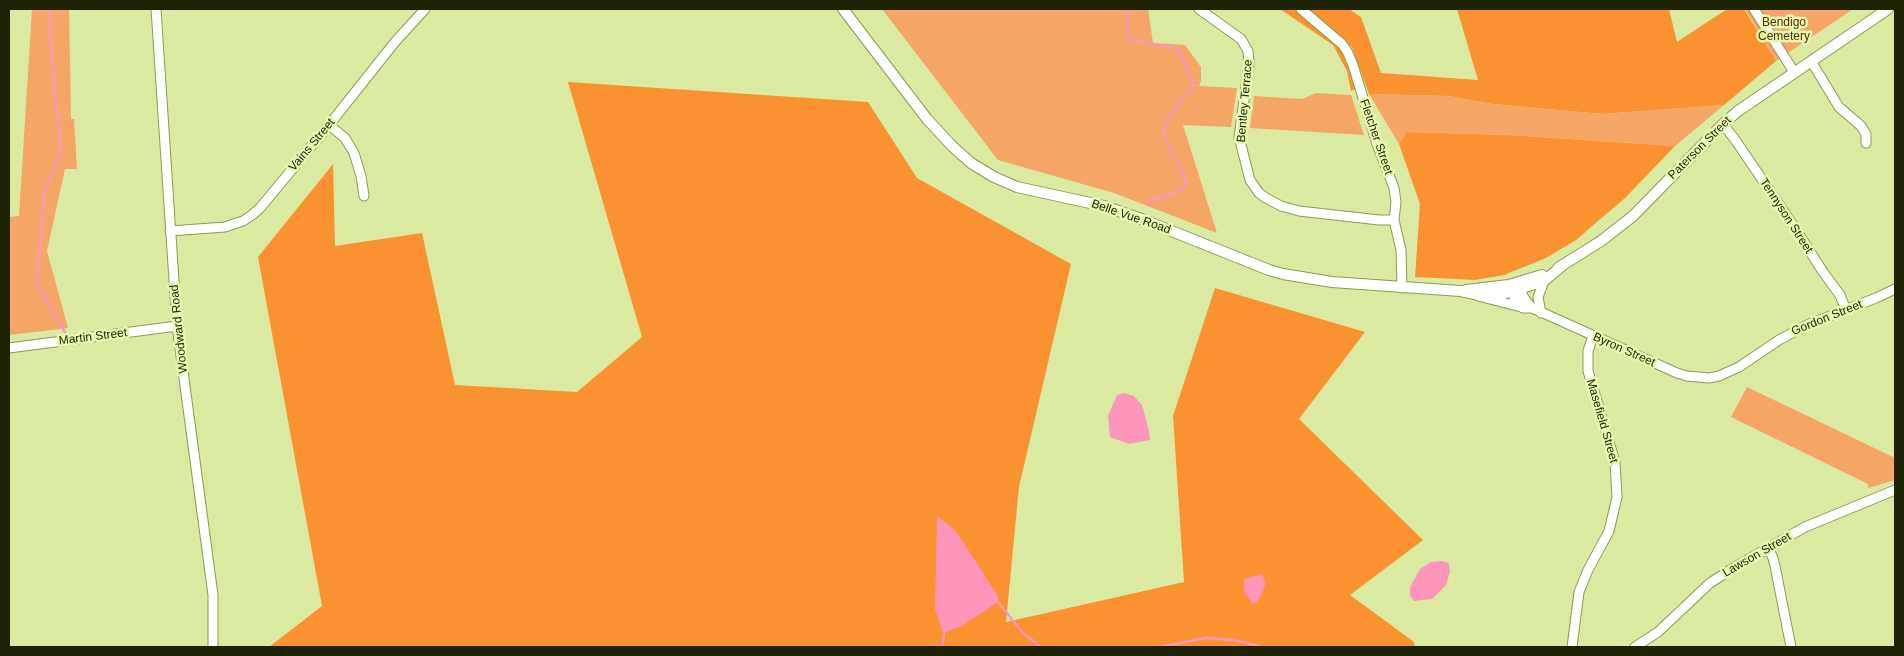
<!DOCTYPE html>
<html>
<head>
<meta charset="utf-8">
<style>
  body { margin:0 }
  #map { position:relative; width:1904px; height:656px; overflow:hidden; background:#daeaa1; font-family:Helvetica,sans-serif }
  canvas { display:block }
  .frame { position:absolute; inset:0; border:10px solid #1e2306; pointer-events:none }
</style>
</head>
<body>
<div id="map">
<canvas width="1904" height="656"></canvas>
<div class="frame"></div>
</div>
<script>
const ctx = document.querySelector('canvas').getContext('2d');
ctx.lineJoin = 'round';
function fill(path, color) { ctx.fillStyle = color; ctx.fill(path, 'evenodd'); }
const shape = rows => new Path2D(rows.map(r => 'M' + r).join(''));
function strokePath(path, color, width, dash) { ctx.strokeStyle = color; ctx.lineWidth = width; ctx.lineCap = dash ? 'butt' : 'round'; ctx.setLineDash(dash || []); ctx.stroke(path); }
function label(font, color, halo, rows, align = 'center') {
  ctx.font = font + ' Helvetica,sans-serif'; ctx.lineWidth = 5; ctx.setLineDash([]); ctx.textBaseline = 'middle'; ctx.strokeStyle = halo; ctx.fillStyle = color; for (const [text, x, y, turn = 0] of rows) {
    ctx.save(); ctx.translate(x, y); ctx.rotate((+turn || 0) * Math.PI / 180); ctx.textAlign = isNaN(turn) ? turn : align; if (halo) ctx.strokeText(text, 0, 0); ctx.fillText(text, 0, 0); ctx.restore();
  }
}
fill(shape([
  [32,9,69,9,71,119,74,119,77,169,65,169,47,251,68,328,9,335,9,217,19,216],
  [882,9,1148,9,1153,43,1185,45,1201,67,1201,81,1199,86,1237,88,1231,127,1183,125,1217,233,1114,193,998,160],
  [1745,9,1853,9,1776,61],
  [1316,93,1351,95,1364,135,1250,128,1254,96,1302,99],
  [1369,94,1448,96,1493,104,1602,114,1724,105,1675,146,1508,135,1406,132,1399,144],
  [1747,387,1895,458,1895,480,1868,488,1868,484,1731,417]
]), '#f5a566');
fill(shape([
  [1280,9,1297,9,1339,44,1348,56,1356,89,1351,91,1347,71,1333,45],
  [1307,9,1349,9,1361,17,1381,73,1478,80,1457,9,1669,9,1677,42,1727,9,1744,9,1776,61,1724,105,1602,114,1493,104,1448,96,1369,94,1352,47],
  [568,82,868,102,917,178,1071,264,1019,487,1006,622,1184,582,1173,416,1215,288,1365,332,1299,419,1423,540,1350,595,1414,642,1415,647,269,647,322,606,258,257,333,164,335,246,422,233,455,385,577,392,642,337],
  [1406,132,1508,135,1675,146,1625,198,1576,240,1546,258,1504,275,1475,280,1415,277,1420,204,1399,144]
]), '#fa9232');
fill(shape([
  [1124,393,1134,396,1142,405,1149,431,1150,440,1129,444,1110,437,1108,416,1117,395],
  [937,516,956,531,998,596,998,602,960,627,947,631,944,635,935,609],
  [1442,561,1449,563,1450,572,1446,585,1432,599,1414,601,1410,595,1410,587,1420,569,1431,562],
  [1262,574,1266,584,1257,603,1252,603,1244,592,1244,579]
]), '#fd96ba');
strokePath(shape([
  [49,9,50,34,61,152,44,193,37,284,66,334],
  [1127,9,1129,36,1131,39,1178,49,1194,84,1168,119,1164,129,1165,137,1186,180,1186,185,1183,189,1148,202],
  [998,602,1023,633,1041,647],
  [942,647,944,635],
  [1161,647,1205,638,1233,640,1262,647]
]), '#fd96ba', 2.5);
const minor = shape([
  [156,9,177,326,213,595,213,647],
  [1199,9,1241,39,1248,51,1249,63,1239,137,1250,180,1259,193,1266,198,1281,206,1299,211,1379,220,1394,220],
  [1301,9,1342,44,1347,51,1353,65,1377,144,1394,188,1396,202,1394,220,1401,250,1402,288],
  [1754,9,1794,72],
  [1811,61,1839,107,1861,126,1866,134,1866,143],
  [1723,124,1736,141,1795,228,1823,272,1840,295,1846,310],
  [329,125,345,138,354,153,361,176,364,196],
  [170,231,225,227,243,221,252,215,260,208,329,125,395,42,425,9],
  [1517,283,1524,298,1532,308],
  [1510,286,1515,300,1523,308,1532,308,1677,373,1687,376,1709,378,1719,376,1739,367,1779,340,1807,325,1876,298,1895,289],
  [1478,296,1521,307],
  [1541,313,1538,297,1544,281],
  [9,348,177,326],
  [1768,548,1773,558,1775,566,1791,647],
  [1572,647,1579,592,1588,570,1609,531,1617,497,1615,462,1588,371,1588,351,1593,336],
  [1635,647,1658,632,1710,583,1735,567,1805,527,1895,490]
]);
const tertiary = shape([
  [843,9,927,119,952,146,971,163,994,177,1017,187,1104,206,1144,220,1269,270,1283,274,1332,282,1460,291,1475,294,1503,294,1544,281,1563,265],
  [1558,268,1601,241,1633,216,1723,124,1738,111,1888,9],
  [1466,290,1509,285,1542,275]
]);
strokePath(minor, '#8d9a54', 11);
strokePath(tertiary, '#8d9a54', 12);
strokePath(minor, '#fff', 9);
strokePath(tertiary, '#fff', 10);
label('12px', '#582f08', '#e8f7ae', [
  ["Bendigo",1784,23],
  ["Cemetery",1784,37]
]);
label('12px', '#1e2306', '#e8f7ae', [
  ["Bentley Terrace",1245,101,-85],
  ["Fletcher Street",1376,137,71],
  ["Vains Street",312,145,-50],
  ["Paterson Street",1700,148,-45],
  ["Tennyson Street",1786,216,57],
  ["Belle Vue Road",1131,217,19],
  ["Gordon Street",1827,318,-22],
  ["Woodward Road",179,329,-96],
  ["Martin Street",93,337,-7],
  ["Byron Street",1624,350,24],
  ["Masefield Street",1602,421,74],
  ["Lawson Street",1757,555,-30]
]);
</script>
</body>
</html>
